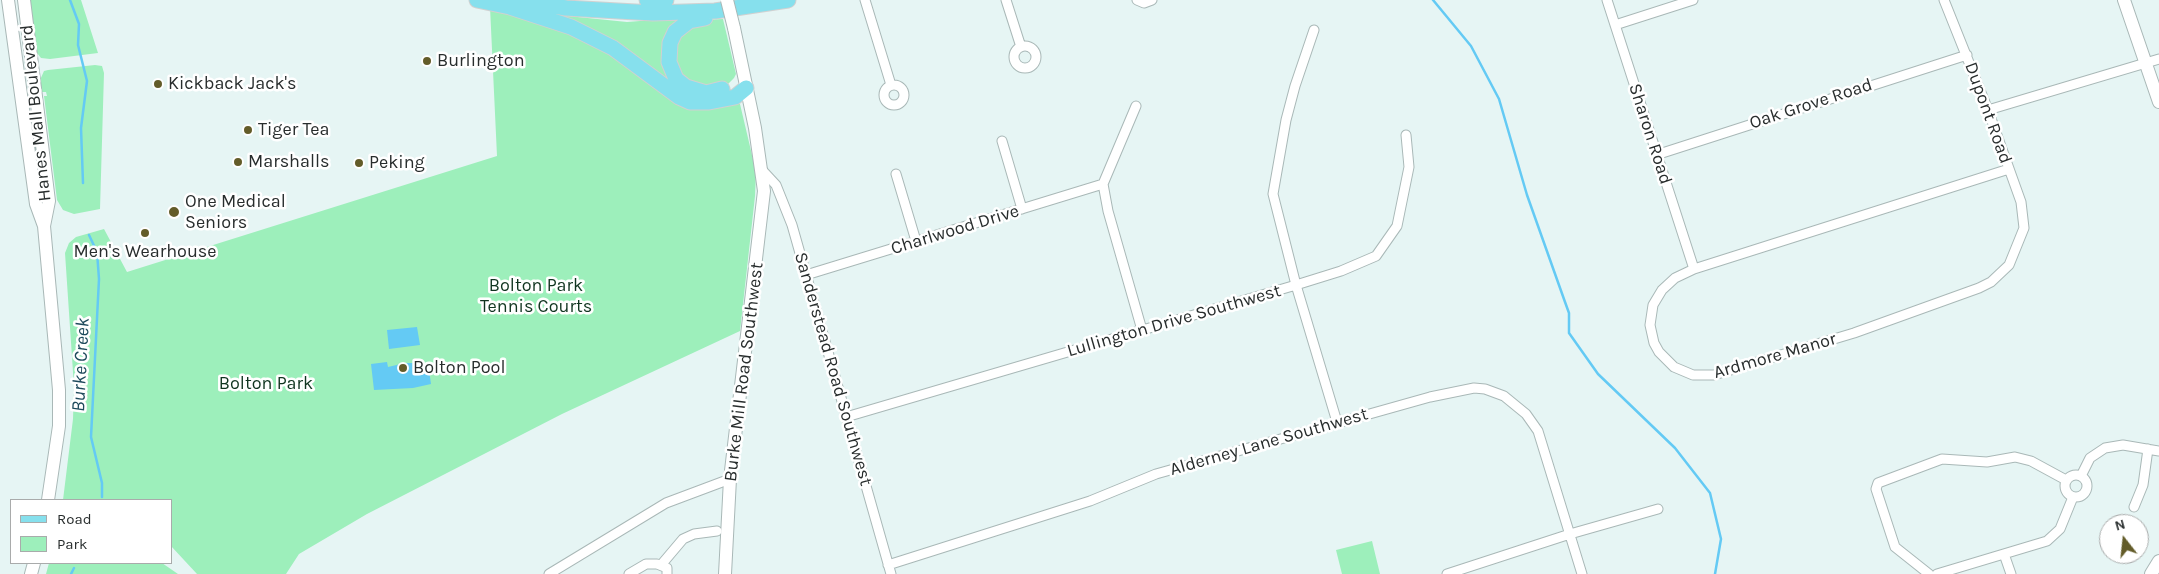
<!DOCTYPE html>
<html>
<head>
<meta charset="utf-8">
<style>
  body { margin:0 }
  #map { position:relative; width:2159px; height:574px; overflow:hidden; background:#e6f5f4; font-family:Karla,sans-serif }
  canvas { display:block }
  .legend { position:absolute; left:10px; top:499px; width:162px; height:65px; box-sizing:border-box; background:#fff; border:1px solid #a9abab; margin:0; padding:6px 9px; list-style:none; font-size:15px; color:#282d2d }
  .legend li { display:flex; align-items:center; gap:10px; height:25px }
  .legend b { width:25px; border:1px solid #a9abab }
  .north { position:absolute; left:2099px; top:514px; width:50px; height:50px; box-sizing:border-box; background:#fff; border:1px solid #a9abab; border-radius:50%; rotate:344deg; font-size:14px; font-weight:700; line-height:20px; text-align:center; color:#282d2d }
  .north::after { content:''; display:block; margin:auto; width:18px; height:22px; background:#635c29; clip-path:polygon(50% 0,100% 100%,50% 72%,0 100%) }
</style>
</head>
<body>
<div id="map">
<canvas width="2159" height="574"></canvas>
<ul class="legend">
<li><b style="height:6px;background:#86e0ed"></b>Road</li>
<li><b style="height:14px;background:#9defbb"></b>Park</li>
</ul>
<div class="north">N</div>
</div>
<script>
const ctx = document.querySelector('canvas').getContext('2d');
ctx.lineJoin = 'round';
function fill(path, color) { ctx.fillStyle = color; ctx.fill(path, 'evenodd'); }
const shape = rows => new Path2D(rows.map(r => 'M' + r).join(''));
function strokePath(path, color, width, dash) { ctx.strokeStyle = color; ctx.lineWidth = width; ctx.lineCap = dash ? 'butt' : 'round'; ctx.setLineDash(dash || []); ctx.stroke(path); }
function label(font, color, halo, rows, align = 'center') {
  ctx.font = font + ' Karla,sans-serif'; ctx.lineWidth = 5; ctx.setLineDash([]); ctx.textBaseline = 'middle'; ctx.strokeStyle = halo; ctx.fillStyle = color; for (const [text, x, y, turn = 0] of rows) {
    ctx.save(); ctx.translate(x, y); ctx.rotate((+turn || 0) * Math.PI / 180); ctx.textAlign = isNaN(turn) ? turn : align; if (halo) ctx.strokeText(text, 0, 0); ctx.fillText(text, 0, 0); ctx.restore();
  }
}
fill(shape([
  [30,0,81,0,98,53,50,59,41,58,37,53],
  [490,7,561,28,599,48,654,85,740,104,756,172,755,196,740,331,562,414,367,514,299,554,286,574,197,574,171,546,171,500,63,500,73,419,74,387,65,253,69,243,76,237,104,229,127,272,497,156],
  [558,15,627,22,692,17,674,29,677,91],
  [723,19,736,74,734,78,727,85,709,88,686,82,673,58,677,37,705,20],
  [95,65,102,66,104,73,100,209,74,214,63,210,57,200,44,96,47,96,46,92,41,92,40,80,44,71,48,70],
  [1372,541,1380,574,1342,574,1336,550],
  [49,563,162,563,178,574,46,574]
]), '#9defbb');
fill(shape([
  [417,327,420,345,389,349,387,330],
  [387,362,388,367,405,363,428,363,431,384,413,388,374,390,371,364]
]), '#64caf4');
strokePath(shape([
  [70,0,79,24,78,45,87,81,81,128,83,183],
  [1433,0,1471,46,1499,99,1527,195,1565,302,1569,313,1569,333,1598,374,1675,448,1710,493,1721,539,1715,574],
  [89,235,97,252,99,279,91,437,102,483,102,497],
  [71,574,74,568]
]), '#64caf4', 2.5);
const street = shape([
  [865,0,891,85],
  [1006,0,1021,47],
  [1137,0,1144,3,1152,0],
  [1607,0,1694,269],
  [1944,0,1988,110,2021,202,2024,228,2009,265,1991,282,1979,288,1854,333,1714,375,1693,375,1674,367,1659,352,1654,343,1650,325,1653,305,1662,290,1675,278,1694,269,2009,169],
  [1615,25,1693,0],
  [1314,30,1295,86,1286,120,1273,194,1296,285,1337,422],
  '1014 57a11 11 0 1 1 22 0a11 11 0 1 1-22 0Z',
  '884 95a10 10 0 1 1 20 0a10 10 0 1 1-20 0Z',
  [1136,106,1103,184,1108,211,1142,330],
  [1988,110,2159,59],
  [1002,141,1022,209],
  [1656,155,1967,55],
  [763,171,776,185,792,225,891,574],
  [896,174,916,241],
  [806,275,1103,184],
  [846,417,1296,285,1341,271,1376,256,1397,226,1409,167,1406,135],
  '2065 486a11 11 0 1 1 22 0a11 11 0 1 1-22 0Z',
  [2081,476,2090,458,2105,448,2123,445,2159,451],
  [2134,507,2143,485,2148,449],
  [2004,554,2011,574],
  [661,565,683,539,694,534,717,531],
  [888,565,1090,501,1156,474,1430,397,1474,388,1485,389,1504,396,1526,414,1538,431,1582,574],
  [549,574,666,503,730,479],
  [629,574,646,564,657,564,667,568,667,574],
  [1447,574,1570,534,1658,509],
  [1929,574,1895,547,1876,489,1878,483,1942,459,1987,462,2015,457,2031,461,2066,480],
  [1937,574,2047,541,2060,529,2073,497]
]);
const secondary = shape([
  [8,0,36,204,44,226,59,390,59,426,48,500],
  [24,0,49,201,44,226],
  [2124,0,2159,102],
  [31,574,34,563],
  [725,574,730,479,764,191,755,128,734,28],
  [2151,574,2159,561]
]);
const primary = shape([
  [477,0,510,7,571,27,613,48,679,97,690,102,709,102,735,97,746,88],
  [521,0,566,8,653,13,715,11,788,0],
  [647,0,666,0],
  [705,18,689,21,675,32,670,43,669,62,676,79,686,87,706,93,722,89]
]);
strokePath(street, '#a9b8b7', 11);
strokePath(secondary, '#a9b8b7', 14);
strokePath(primary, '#d0d1d1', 17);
strokePath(street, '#fff', 9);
strokePath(secondary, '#fff', 12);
strokePath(primary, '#86e0ed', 15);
const secondaryBridge = shape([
  [727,0,734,28]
]);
strokePath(secondaryBridge, '#a9b8b7', 14, []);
strokePath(secondaryBridge, '#fff', 12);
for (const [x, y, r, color] of [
  [427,61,5,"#635c29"],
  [158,84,5,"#635c29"],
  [248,130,5,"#635c29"],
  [238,162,5,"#635c29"],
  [359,163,5,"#635c29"],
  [174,212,6,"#635c29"],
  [145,233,5,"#635c29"],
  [403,368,5,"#635c29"]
]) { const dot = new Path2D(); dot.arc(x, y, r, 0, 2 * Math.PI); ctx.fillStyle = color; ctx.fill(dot); strokePath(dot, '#fff', 2); }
label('18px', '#282d2d', '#fff', [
  ["Burlington",437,61],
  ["Kickback Jack's",168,84],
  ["Tiger Tea",258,130],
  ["Marshalls",248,162],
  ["Peking",369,163],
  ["One Medical",185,202],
  ["Seniors",185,223],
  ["Men's Wearhouse",145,252,"center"],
  ["Bolton Pool",413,368]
], 'left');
label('18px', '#282d2d', '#fff', [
  ["Oak Grove Road",1811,104,-18],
  ["Hanes Mall Boulevard",36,113,-96],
  ["Dupont Road",1988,113,70],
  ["Sharon Road",1650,134,72],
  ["Charlwood Drive",955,230,-17],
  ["Lullington Drive Southwest",1174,321,-16],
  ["Ardmore Manor",1775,356,-16],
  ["Sanderstead Road Southwest",833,369,74],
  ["Burke Mill Road Southwest",744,372,-83],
  ["Alderney Lane Southwest",1269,442,-16]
]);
label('18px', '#103520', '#fff', [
  ["Bolton Park",536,286],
  ["Tennis Courts",536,307],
  ["Bolton Park",266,384]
]);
label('italic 19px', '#1e4a5c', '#fff', [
  ["Burke Creek",81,365,-87]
]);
</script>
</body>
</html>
